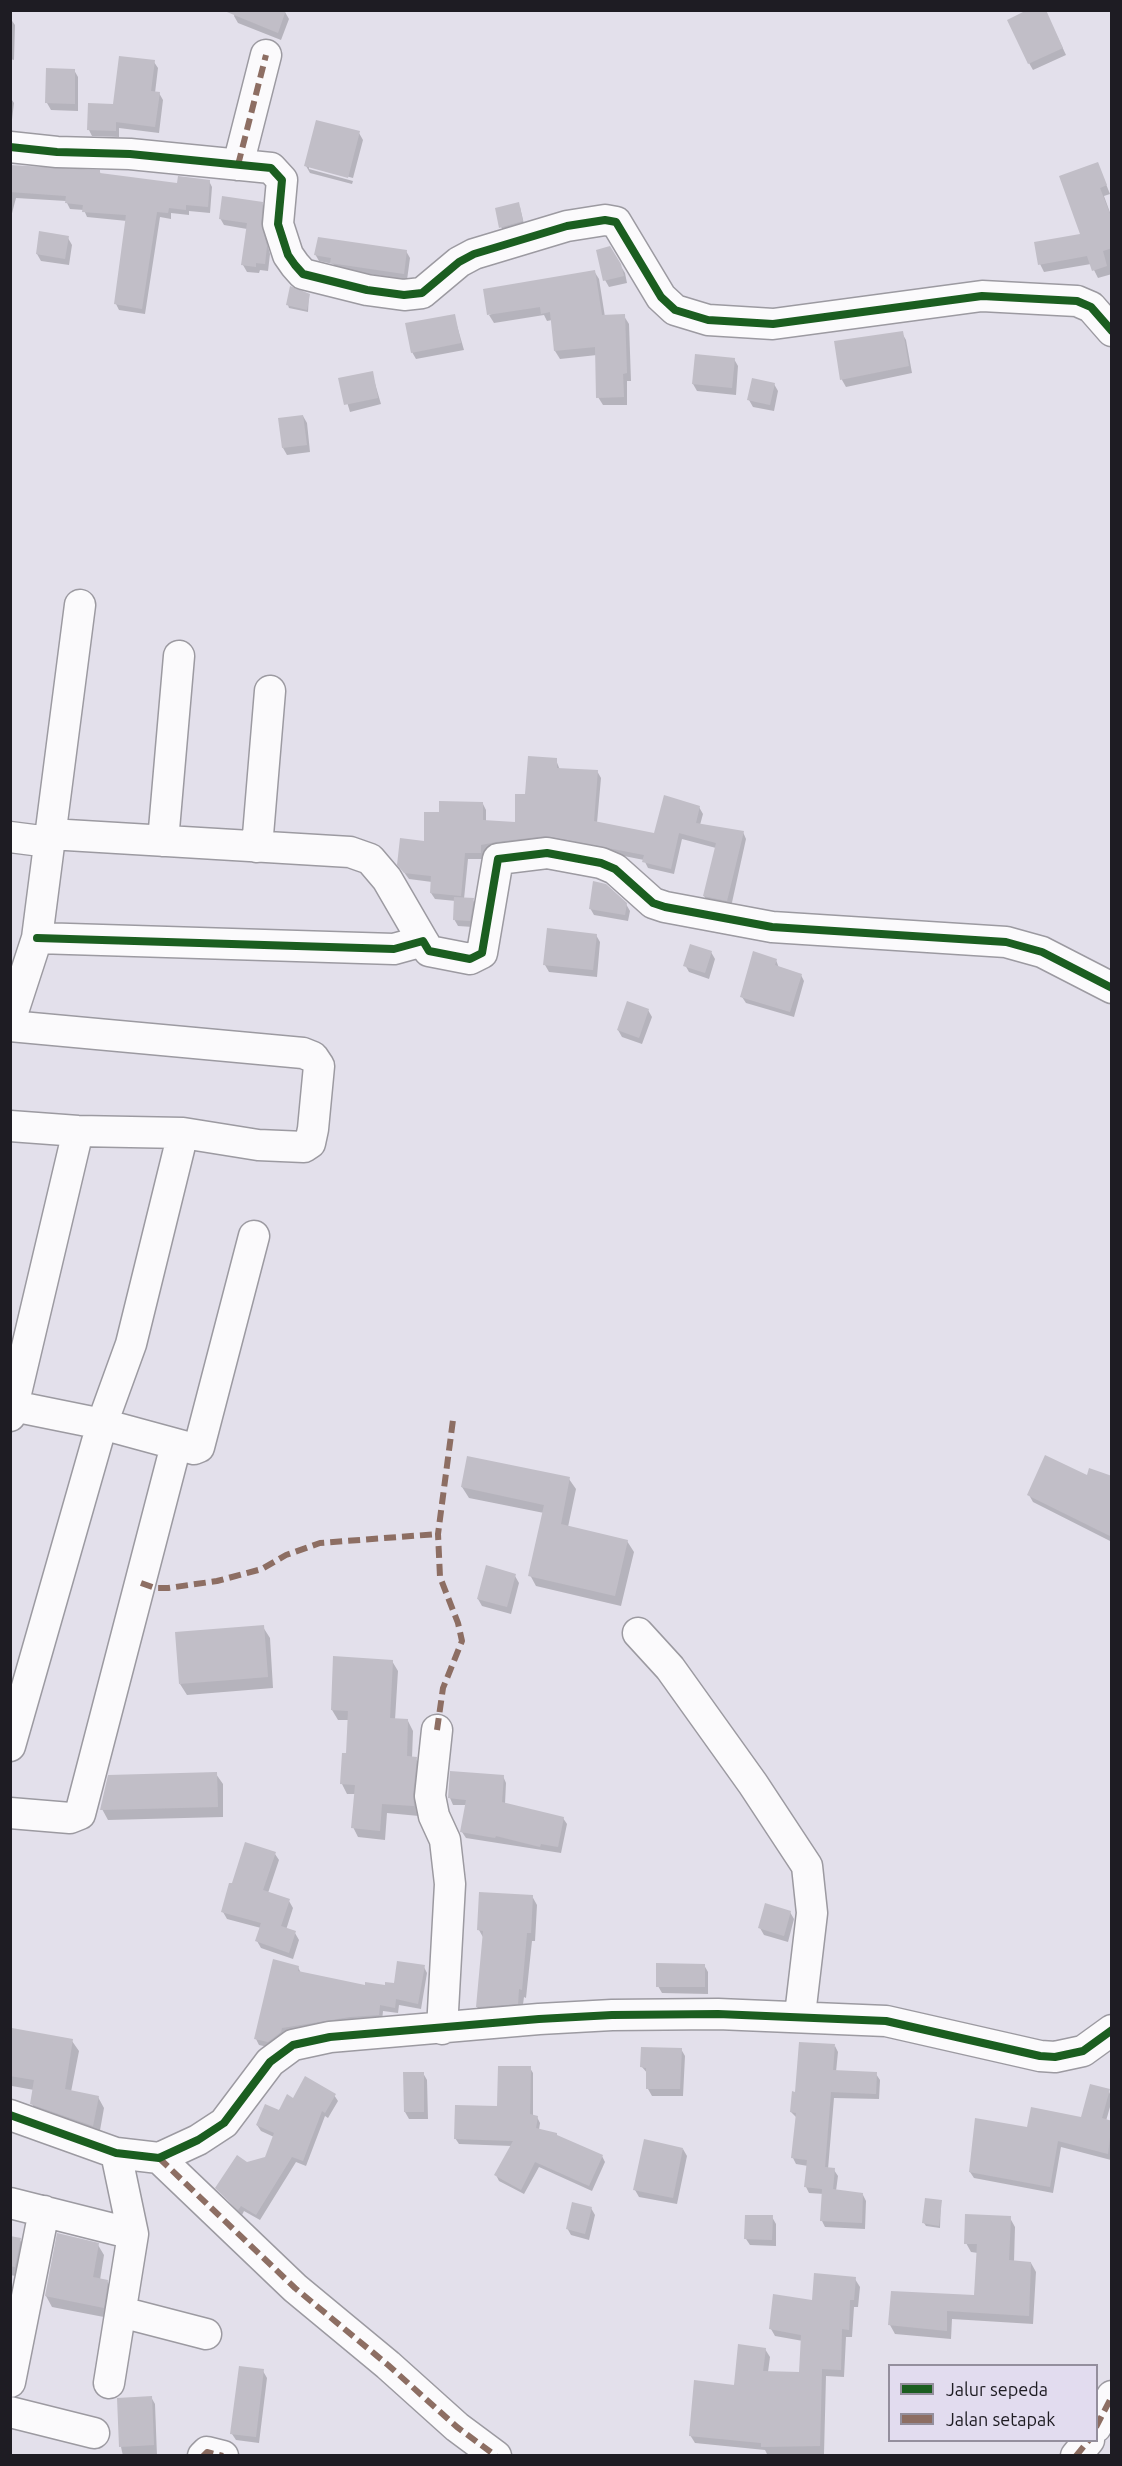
<!DOCTYPE html>
<html>
<head>
<meta charset="utf-8">
<style>
  body { margin:0 }
  #map { position:relative; width:1122px; height:2466px; overflow:hidden; background:#e3e0eb; font-family:Ubuntu,sans-serif }
  canvas { display:block }
  .frame { position:absolute; inset:0; border:12px solid #1e1c23; pointer-events:none }
  .legend { position:absolute; left:888px; top:2364px; width:210px; height:78px; box-sizing:border-box; background:#e2dcef; border:2px solid #948f9d; margin:0; padding:8px 10px; list-style:none; font-size:18px; color:#1e1c23 }
  .legend li { display:flex; align-items:center; gap:12px; height:30px }
  .legend b { width:30px; border:2px solid #948f9d }
</style>
</head>
<body>
<div id="map">
<canvas width="1122" height="2466"></canvas>
<div class="frame"></div>
<ul class="legend">
<li><b style="height:8px;background:#1b5e20"></b>Jalur sepeda</li>
<li><b style="height:8px;background:#8d6e63"></b>Jalan setapak</li>
</ul>
</div>
<script>
const ctx = document.querySelector('canvas').getContext('2d');
ctx.lineJoin = 'round';
function fill(path, color) { ctx.fillStyle = color; ctx.fill(path, 'evenodd'); }
const shape = rows => new Path2D(rows.map(r => 'M' + r).join(''));
function strokePath(path, color, width, dash) { ctx.strokeStyle = color; ctx.lineWidth = width; ctx.lineCap = dash ? 'butt' : 'round'; ctx.setLineDash(dash || []); ctx.stroke(path); }
fill(shape([
  [236,10,285,12,289,19,281,40,238,23,234,16],
  [1045,10,1066,55,1033,70,1029,63],
  [10,18,15,25,14,60,10,59],
  [154,62,158,68,155,93,159,93,163,100,159,133,119,128,119,137,92,136,89,130],
  [74,70,78,77,78,111,51,110,47,103],
  [10,97,14,103,10,136],
  [359,133,363,140,353,178,309,166,309,169,353,181,352,184,310,173,306,166],
  [1098,164,1110,194,1104,196,1112,218,1112,274,1098,278,1091,264,1044,272,1040,264,1082,235],
  [10,166,100,172,101,175,178,184,209,181,212,187,210,213,189,211,189,215,171,213,171,219,160,217,145,314,119,310,116,304,127,221,87,217,84,210,70,209,66,201,16,198,10,221],
  [262,203,266,210,264,231,270,254,268,271,260,270,259,273,247,272,243,265,247,229,224,225,220,218],
  [520,207,524,224,503,230,501,227],
  [68,238,72,245,69,265,41,261,37,254],
  [610,248,625,273,627,283,609,287,605,280],
  [406,251,410,258,407,280,337,269,333,264,319,261,315,254],
  [594,271,599,279,605,317,624,316,629,324,631,381,627,381,627,405,603,405,598,397,597,355,560,359,555,351,552,320,547,321,544,315,494,323,489,315],
  [309,295,308,312,289,308,288,305],
  [454,315,464,350,416,359,412,352],
  [902,333,906,340,912,373,846,387,842,380,836,342],
  [696,355,734,359,738,366,736,395,697,391,693,384],
  [372,373,381,404,350,412,340,379],
  [774,384,778,391,774,411,753,407,749,400],
  [303,416,307,423,310,452,287,455,283,448],
  [556,760,560,770,597,771,601,778,597,823,656,835,699,807,703,814,700,825,743,832,746,839,731,907,708,903,704,896,716,848,682,839,674,874,648,868,644,860,554,842,500,848,484,852,484,859,468,859,464,899,473,900,477,907,473,927,458,926,454,919,456,901,435,899,431,893,432,882,409,879,403,871,426,843,440,814,483,804,486,810,486,822,516,823,527,796],
  [626,904,630,911,628,921,594,915,590,908],
  [596,935,600,942,597,977,549,972,545,965],
  [711,952,715,959,709,979,689,972,685,965],
  [776,960,779,968,801,975,804,981,794,1017,746,1003,742,997],
  [648,1010,652,1017,642,1044,622,1037,618,1030],
  [1088,1477,1112,1479,1112,1542,1033,1502,1029,1495],
  [569,1479,576,1489,568,1527,627,1541,634,1552,621,1606,536,1586,530,1575,544,1513,469,1498,462,1487],
  [515,1576,519,1583,511,1614,482,1606,478,1599],
  [263,1627,270,1638,273,1688,187,1695,180,1684],
  [392,1661,398,1671,395,1720,408,1721,413,1731,412,1758,416,1759,422,1768,419,1816,387,1813,385,1840,358,1837,353,1827,356,1794,347,1794,342,1784,347,1755,349,1720,338,1720,332,1710],
  [216,1774,223,1784,223,1817,108,1820,102,1809],
  [503,1776,506,1783,505,1804,563,1818,567,1824,561,1853,466,1838,462,1832,466,1805,453,1805,450,1798],
  [275,1854,279,1860,268,1893,289,1901,293,1908,286,1930,295,1933,299,1940,293,1959,261,1948,257,1941,261,1928,227,1919,223,1912,233,1885],
  [532,1896,537,1905,535,1941,532,1941,526,1998,524,1997,522,2012,482,2015,477,2007,484,1939,479,1930],
  [790,1912,794,1919,788,1942,764,1935,760,1928],
  [704,1965,708,1972,708,1994,662,1993,658,1986],
  [298,1967,301,1973,366,1986,386,1987,424,1967,427,1973,421,2009,399,2005,398,2013,383,2011,382,2021,272,2048,259,2045,256,2039],
  [13,2030,72,2041,79,2051,71,2092,98,2097,104,2108,99,2136,38,2115,32,2104,34,2090,12,2086,10,2048],
  [835,2046,838,2052,836,2072,876,2074,880,2080,879,2099,834,2098,828,2169,834,2170,838,2176,836,2191,863,2195,866,2201,865,2229,825,2227,822,2221,824,2194,809,2193,806,2187,808,2166,796,2164,793,2158,797,2118,791,2112,797,2093],
  [681,2049,685,2056,683,2096,652,2096,648,2089,648,2074,642,2067],
  [530,2068,533,2073,533,2116,537,2117,540,2123,539,2130,602,2156,605,2162,592,2191,539,2167,524,2194,499,2181,496,2175,512,2146,459,2144,455,2138,498,2108],
  [405,2073,423,2073,427,2080,428,2119,409,2119,405,2112],
  [1109,2091,1112,2100,1106,2121,1112,2122,1111,2160,1061,2147,1053,2193,974,2178,970,2172,1028,2129,1083,2118],
  [334,2095,338,2101,328,2118,325,2116,306,2166,296,2162,260,2220,244,2211,242,2215,217,2188,266,2158,274,2137,261,2131,257,2125,293,2100],
  [683,2149,687,2156,677,2204,639,2197,635,2190],
  [941,2201,940,2228,926,2226,924,2223],
  [591,2208,595,2215,589,2240,571,2235,567,2228],
  [772,2217,776,2224,776,2246,750,2245,746,2239],
  [1010,2218,1015,2227,1014,2262,1031,2263,1036,2272,1033,2324,952,2319,951,2339,895,2334,890,2325,976,2297,978,2253,971,2252,966,2243],
  [58,2235,98,2245,104,2255,100,2280,107,2281,113,2292,109,2318,52,2307,46,2296],
  [10,2238,20,2240,26,2251,21,2277,10,2275],
  [855,2279,860,2287,858,2307,854,2307,852,2337,846,2337,844,2377,826,2376,824,2454,767,2454,765,2450,695,2443,690,2435,765,2349,770,2357,768,2372,801,2374,803,2341,775,2336,771,2329],
  [263,2371,267,2378,259,2443,236,2440,232,2434],
  [151,2397,155,2404,157,2456,123,2456,121,2447]
]), '#0003');
fill(shape([
  [222,10,286,10,278,33],
  [1027,10,1046,10,1063,48,1028,64,1007,20],
  [119,56,155,60,151,91,160,92,155,127,116,122,116,131,87,130,88,103,113,104],
  [46,68,75,69,75,104,45,103],
  [316,120,360,131,348,178,304,166],
  [1098,162,1107,185,1100,188,1112,219,1112,248,1103,251,1107,266,1092,271,1087,256,1038,265,1034,242,1080,234,1059,176],
  [10,165,100,170,100,173,177,183,178,176,210,180,208,207,186,205,186,210,169,208,168,213,157,212,142,309,114,304,126,215,82,212,83,205,65,203,66,196,10,192],
  [222,196,263,202,261,223,267,246,265,264,256,263,256,267,241,265,247,223,219,219],
  [519,202,523,221,499,228,495,208],
  [39,231,69,236,65,259,36,254],
  [318,237,407,250,404,274,330,263,331,258,314,255],
  [610,246,621,264,624,276,603,281,596,250],
  [595,270,602,315,625,314,627,373,623,374,624,397,596,398,595,347,554,351,550,312,541,314,540,307,487,315,483,289],
  [290,286,310,294,307,310,286,305],
  [455,314,461,343,411,353,405,323],
  [903,331,909,366,840,380,834,341],
  [695,354,735,358,732,388,692,384],
  [373,371,378,398,344,405,338,378],
  [752,378,775,383,770,405,747,400],
  [303,415,307,445,282,448,278,418],
  [528,756,557,758,557,768,598,770,594,821,654,833,664,795,700,806,696,823,744,831,727,901,703,896,716,843,679,833,671,869,642,862,644,855,545,836,496,842,481,845,481,853,465,853,461,896,430,893,431,876,404,873,397,865,400,838,424,841,424,812,439,812,439,801,483,802,483,820,515,822,515,794,525,794],
  [593,881,606,884,627,903,625,915,589,909],
  [454,897,474,898,470,921,453,920],
  [547,928,597,934,593,970,543,965],
  [690,944,712,951,705,973,683,966],
  [753,951,777,959,775,965,802,974,790,1012,740,997],
  [627,1001,649,1009,639,1038,617,1030],
  [1045,1455,1087,1475,1089,1468,1112,1476,1112,1537,1027,1495],
  [467,1456,570,1477,561,1524,628,1540,615,1596,528,1576,544,1505,461,1487],
  [486,1565,516,1574,507,1607,477,1599],
  [264,1625,268,1677,179,1684,175,1632],
  [333,1656,393,1660,390,1718,408,1719,407,1756,417,1757,413,1794,414,1806,382,1804,380,1831,351,1828,355,1785,340,1784,342,1753,346,1753,348,1711,331,1710],
  [450,1771,504,1775,502,1802,564,1817,558,1847,541,1844,540,1847,496,1836,495,1838,460,1832,466,1800,448,1798],
  [217,1772,218,1807,100,1810,108,1775],
  [245,1842,276,1852,263,1890,290,1899,281,1926,296,1931,289,1953,255,1941,261,1923,221,1912,229,1883,232,1883],
  [479,1892,533,1895,531,1933,527,1933,522,1990,519,1989,518,2004,476,2007,483,1931,477,1930],
  [765,1903,791,1911,784,1936,758,1928],
  [273,1959,299,1966,298,1971,365,1985,365,1982,385,1985,385,1982,394,1983,397,1961,425,1965,418,2004,396,1999,395,2008,380,2005,379,2015,350,2017,282,2028,281,2032,268,2042,254,2039],
  [656,1963,705,1964,705,1987,656,1987],
  [12,2028,73,2039,65,2089,99,2096,93,2126,30,2104,34,2080,10,2076],
  [799,2042,835,2044,833,2070,877,2072,876,2094,831,2092,825,2167,835,2168,833,2189,863,2193,862,2223,820,2221,822,2189,804,2187,807,2160,791,2158,796,2113,790,2112,792,2091,795,2092],
  [641,2047,682,2048,680,2089,646,2089,646,2068,640,2067],
  [498,2066,531,2066,530,2114,538,2116,536,2128,557,2133,557,2135,603,2155,589,2186,535,2162,521,2190,494,2175,513,2141,454,2139,455,2105,497,2106],
  [403,2072,424,2072,424,2112,404,2112],
  [305,2076,336,2094,325,2113,322,2111,303,2161,292,2157,256,2215,241,2206,238,2210,215,2188,237,2155,247,2162,265,2157,274,2133,256,2125,265,2104,279,2110,287,2094,293,2098],
  [1090,2084,1110,2089,1102,2118,1112,2121,1108,2154,1058,2141,1050,2187,969,2172,975,2118,1027,2127,1031,2107,1081,2117],
  [644,2139,683,2148,673,2198,633,2190],
  [925,2198,942,2200,939,2226,922,2223],
  [572,2202,592,2207,585,2234,566,2229],
  [965,2214,1011,2216,1009,2260,1031,2262,1029,2316,947,2311,947,2331,888,2325,891,2291,974,2295,977,2244,964,2244],
  [745,2215,773,2215,772,2240,744,2239],
  [57,2233,99,2243,93,2277,108,2280,104,2308,45,2296],
  [10,2236,21,2238,15,2267,10,2266],
  [814,2273,856,2277,854,2300,850,2300,849,2330,842,2329,841,2370,822,2369,820,2446,761,2447,761,2443,689,2436,694,2380,734,2385,738,2344,766,2348,763,2371,799,2372,801,2335,769,2329,773,2294,812,2300],
  [239,2366,264,2369,256,2437,230,2434],
  [152,2396,154,2445,119,2447,117,2398]
]), '#c1bec7');
const minor = shape([
  [10,147,57,152,130,154,271,168,282,180,278,224,288,255,295,265,303,274,367,290,404,295,422,293,459,262,474,254,567,226,605,220,616,222,661,297,675,310,708,320,773,324,982,296,1077,301,1091,307,1112,331],
  [238,165,266,55],
  [50,834,350,852,370,859,387,879,423,941],
  [10,837,49,842],
  [163,841,179,656],
  [257,847,270,691],
  [37,938,394,949,423,941,429,951,470,959,482,953,498,859,547,853,601,863,615,869,653,903,665,907,772,927,1006,942,1042,952,1112,988],
  [10,1021,37,938,80,605],
  [10,1026,303,1053,313,1057,319,1066,313,1129,310,1143,304,1147,258,1145,183,1133,78,1131,10,1126],
  [183,1133,131,1344,102,1424,194,1449,199,1447,254,1236],
  [10,1406,13,1406,78,1131],
  [10,1416,13,1406,102,1424,10,1746],
  [638,1633,670,1668,753,1784,807,1866,812,1913,800,2015],
  [437,1730,430,1796,434,1816,445,1840,450,1884,442,2029],
  [10,1813,70,1818,80,1814,176,1445],
  [10,2115,116,2153,159,2158,198,2140,224,2123,270,2062,293,2045,330,2037,539,2019,612,2015,718,2014,886,2021,1040,2056,1055,2057,1083,2051,1112,2030],
  [159,2158,295,2288,388,2365,457,2427,496,2456],
  [10,2203,133,2234],
  [121,2312,206,2334],
  [10,2382,44,2211],
  [109,2383,133,2234,116,2153],
  [10,2412,94,2433],
  [1096,2427,1112,2396],
  [203,2456,207,2452,223,2456],
  [1076,2456,1089,2440]
]);
strokePath(minor, '#9c9aa1', 33);
strokePath(minor, '#fbfafc', 30);
strokePath(shape([
  [238,165,266,55],
  [141,1583,155,1588,168,1588,217,1581,262,1569,286,1555,320,1543,438,1534],
  [437,1730,443,1688,462,1641,458,1623,440,1577,438,1534,453,1420],
  [159,2158,295,2288,388,2365,457,2427,496,2456],
  [1096,2427,1112,2396],
  [203,2456,207,2452,223,2456],
  [1076,2456,1089,2440]
]), '#8d6e63', 6, [12, 6]);
strokePath(shape([
  [10,147,57,152,130,154,271,168,282,180,278,224,288,255,295,265,303,274,367,290,404,295,422,293,459,262,474,254,567,226,605,220,616,222,661,297,675,310,708,320,773,324,982,296,1077,301,1091,307,1112,331],
  [37,938,394,949,423,941,429,951,470,959,482,953,498,859,547,853,601,863,615,869,653,903,665,907,772,927,1006,942,1042,952,1112,988],
  [10,2115,116,2153,159,2158,198,2140,224,2123,270,2062,293,2045,330,2037,539,2019,612,2015,718,2014,886,2021,1040,2056,1055,2057,1083,2051,1112,2030]
]), '#1b5e20', 8);
</script>
</body>
</html>
